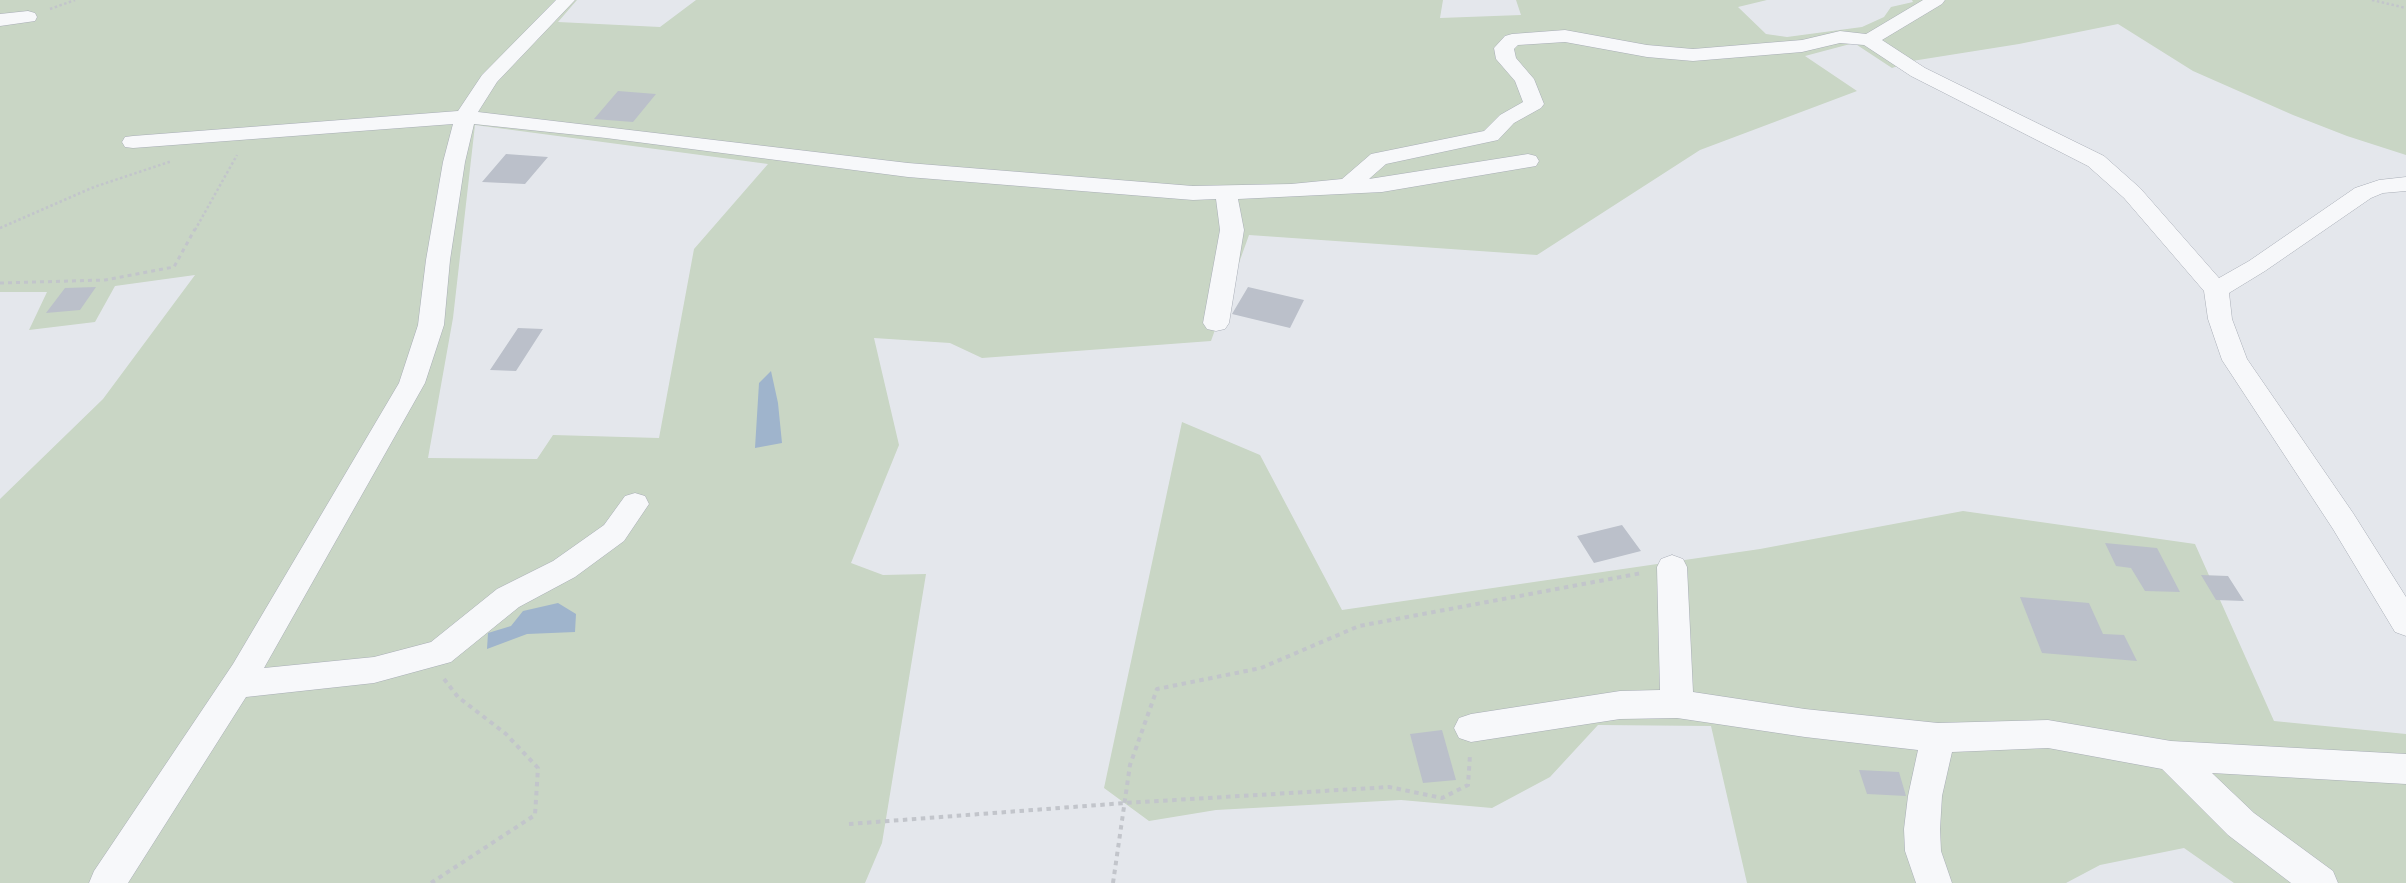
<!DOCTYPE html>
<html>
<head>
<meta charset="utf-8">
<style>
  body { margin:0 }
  canvas { display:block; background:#e4e7ec }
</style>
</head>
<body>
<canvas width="2406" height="883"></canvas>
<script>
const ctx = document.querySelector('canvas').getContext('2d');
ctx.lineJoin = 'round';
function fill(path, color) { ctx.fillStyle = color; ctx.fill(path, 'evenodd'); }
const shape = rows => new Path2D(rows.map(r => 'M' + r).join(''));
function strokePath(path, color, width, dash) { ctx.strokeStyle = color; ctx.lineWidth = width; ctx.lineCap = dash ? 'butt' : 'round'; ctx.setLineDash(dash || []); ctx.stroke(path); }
fill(shape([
  [0,0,577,0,558,22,660,27,696,0,1443,0,1440,18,1521,15,1516,0,1767,0,1738,7,1766,34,1787,37,1862,27,1884,17,1891,7,1913,2,1912,0,2406,0,2406,155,2347,136,2293,115,2193,71,2118,24,2019,44,1912,61,1892,68,1854,43,1805,56,1857,91,1700,150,1537,255,1249,235,1211,341,982,358,950,343,874,338,899,445,851,563,883,575,926,574,882,843,865,883,0,883,0,499,103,399,195,275,115,286,95,322,29,330,47,292,0,292],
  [475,125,768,164,694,249,659,438,553,435,537,459,428,458,453,318],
  [1182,422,1260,455,1342,610,1760,549,1963,511,2195,544,2274,721,2406,734,2406,883,2234,883,2184,848,2100,865,2066,883,1747,883,1711,726,1598,725,1550,777,1492,808,1401,800,1216,810,1149,821,1104,788]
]), '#c9d6c5');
fill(shape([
  [771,371,778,403,782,443,755,448,759,383],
  [558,603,576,614,575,632,527,634,487,649,488,633,511,626,523,611]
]), '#9fb4cc');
fill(shape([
  [618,91,656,94,633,122,594,119],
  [506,154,548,157,525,184,482,182],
  [96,287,80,310,46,313,65,288],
  [1248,287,1304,300,1290,328,1232,314],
  [518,328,543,329,516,371,490,370],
  [1622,525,1641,551,1594,563,1577,536],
  [2105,543,2157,548,2180,592,2145,591,2131,568,2116,566],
  [2201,575,2228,576,2244,601,2216,600],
  [2020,597,2089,603,2103,634,2124,635,2137,661,2042,653],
  [1442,730,1456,780,1423,783,1410,734],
  [1859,770,1899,772,1906,796,1867,794]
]), '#bbc0ca');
const street = shape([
  [556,0,575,0,497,82,478,112,908,163,1193,186,1291,184,1342,179,1371,154,1484,131,1500,115,1523,102,1515,81,1496,59,1494,48,1505,36,1512,34,1565,30,1647,45,1693,49,1802,40,1840,31,1866,34,1923,0,1945,0,1942,4,1882,40,1925,68,2104,156,2140,188,2219,278,2249,261,2355,188,2379,180,2406,177,2406,191,2383,193,2371,198,2265,271,2229,293,2232,319,2247,359,2353,513,2406,597,2406,636,2395,632,2333,529,2222,360,2208,319,2204,291,2124,198,2088,166,1911,76,1864,45,1840,43,1802,52,1693,61,1647,57,1565,42,1518,45,1514,49,1516,58,1534,79,1544,104,1541,108,1514,123,1498,140,1386,164,1369,179,1528,154,1536,156,1539,161,1536,166,1382,192,1238,199,1244,230,1229,323,1225,329,1216,331,1207,329,1203,323,1220,230,1216,199,1193,200,908,177,606,138,474,124,465,162,450,260,444,325,425,383,264,668,374,657,431,642,497,589,553,561,604,525,625,496,635,493,645,496,649,504,624,541,575,577,519,607,451,662,374,683,246,697,128,883,89,883,94,871,233,664,399,383,418,325,426,260,443,162,453,124,133,148,125,147,122,142,125,137,133,136,458,111,482,75,556,0],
  [28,11,35,13,37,17,35,21,0,26,0,14,28,11],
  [1672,555,1683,559,1687,567,1693,692,1805,709,1938,723,2048,720,2171,741,2406,754,2406,784,2212,773,2254,813,2333,871,2338,883,2291,883,2228,835,2162,769,2048,748,1952,752,1942,796,1940,829,1941,851,1952,883,1916,883,1905,851,1904,829,1908,796,1918,750,1805,737,1677,718,1620,719,1471,742,1459,738,1454,728,1459,718,1471,714,1620,691,1660,690,1657,567,1661,559,1672,555]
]);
strokePath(street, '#a9aeb7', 1);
strokePath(shape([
  [2372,0,2406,8],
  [50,9,75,0],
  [0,228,94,187,172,161],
  [195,230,237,155]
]), '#c2c5cb', 2.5, [2.5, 2.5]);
strokePath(shape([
  [0,283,105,280,174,267,195,229]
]), '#c2c5cb', 3, [4, 4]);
strokePath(shape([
  [849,824,1125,803,1389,787,1442,798,1468,785,1470,755],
  [431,883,535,815,538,768,506,734,458,697,444,679],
  [1113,883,1130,765,1157,689,1261,668,1359,626,1642,573]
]), '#c2c5cb', 4, [4.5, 4.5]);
fill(street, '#f7f8fa');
</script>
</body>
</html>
